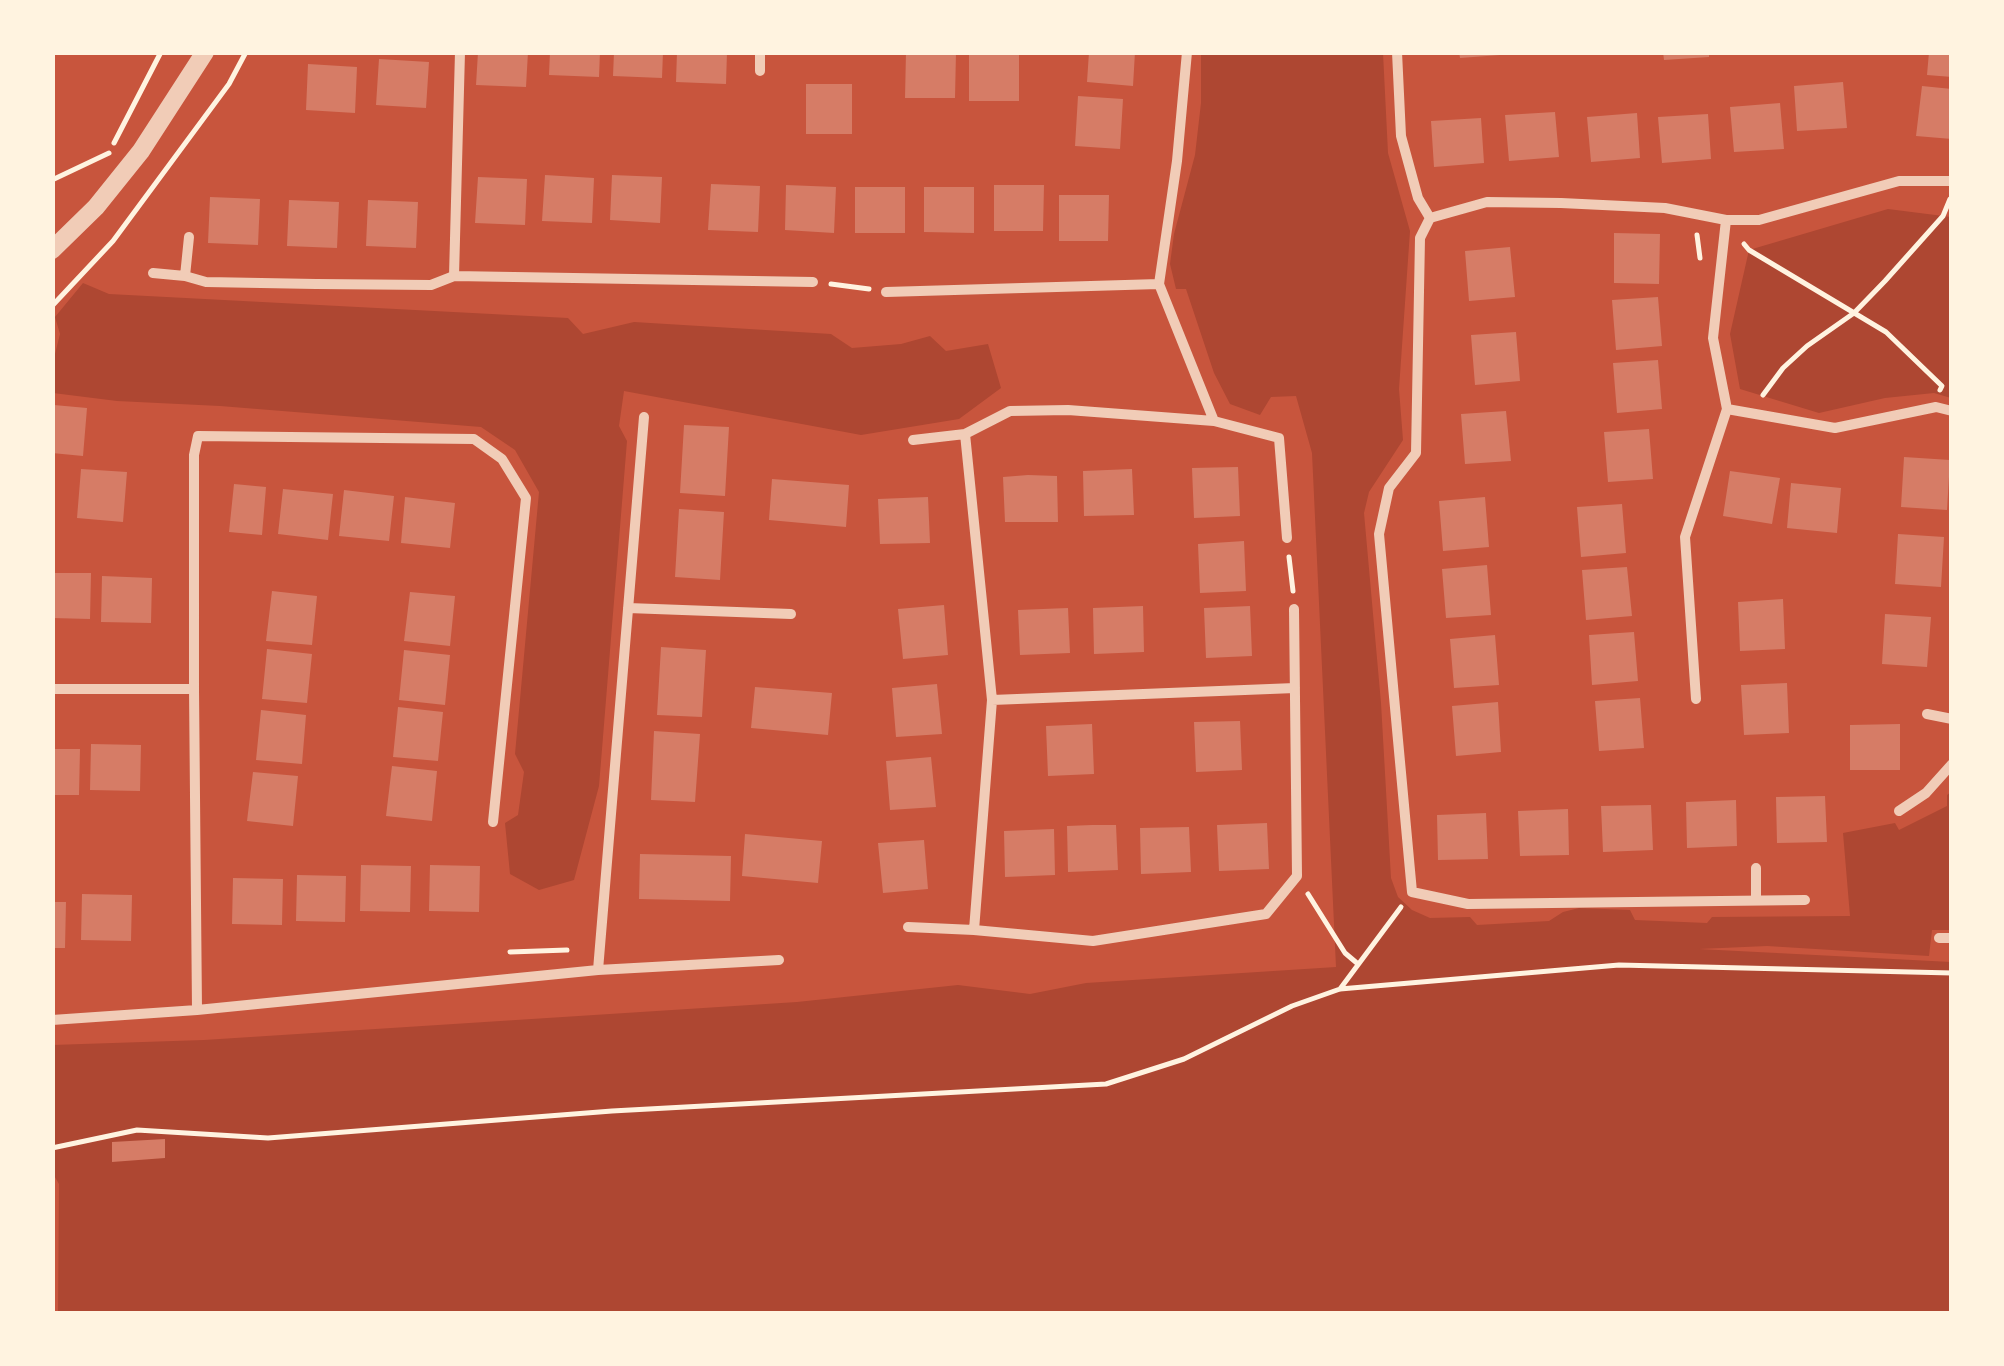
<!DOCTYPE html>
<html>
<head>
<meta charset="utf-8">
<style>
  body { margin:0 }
  #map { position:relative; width:2004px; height:1366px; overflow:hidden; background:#c8553d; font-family:Poppins,sans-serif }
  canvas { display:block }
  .frame { position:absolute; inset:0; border:55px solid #fff3e0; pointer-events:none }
</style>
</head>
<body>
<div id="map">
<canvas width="2004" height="1366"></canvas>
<div class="frame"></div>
</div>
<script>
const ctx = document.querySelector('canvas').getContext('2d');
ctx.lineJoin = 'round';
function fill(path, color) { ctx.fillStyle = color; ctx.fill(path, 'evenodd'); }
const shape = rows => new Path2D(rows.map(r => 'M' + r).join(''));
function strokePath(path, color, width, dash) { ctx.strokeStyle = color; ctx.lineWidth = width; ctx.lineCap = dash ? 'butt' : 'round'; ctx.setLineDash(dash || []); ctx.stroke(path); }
fill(shape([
  [1201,53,1383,53,1388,153,1410,231,1399,389,1403,440,1369,492,1364,513,1381,703,1391,878,1398,897,1412,910,1430,918,1470,917,1477,925,1549,921,1563,912,1579,908,1630,910,1635,920,1707,923,1712,917,1850,916,1843,833,1895,823,1899,830,1947,806,1947,795,1951,792,1951,930,1932,930,1929,956,1767,946,1699,949,1951,962,1951,1313,58,1313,59,1184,52,1172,52,1045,204,1040,797,1002,958,985,1030,994,1086,983,1336,967,1312,453,1296,396,1271,397,1260,415,1230,404,1214,373,1186,289,1176,289,1170,264,1174,234,1195,155,1201,103],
  [1888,209,1951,217,1951,398,1934,393,1885,398,1819,413,1740,389,1730,334,1749,250],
  [83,283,109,294,568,318,583,334,634,322,831,334,852,348,901,344,930,336,946,351,988,344,1001,388,959,419,861,435,624,391,619,426,627,441,599,786,574,880,539,890,510,874,505,823,518,815,524,772,515,754,539,492,515,450,481,427,220,406,117,401,53,393,53,362,60,334,55,317]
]), '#ae4732');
fill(shape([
  [478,52,528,52,526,87,476,85],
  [550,52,600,52,599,77,549,75],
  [614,52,663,52,662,78,613,76],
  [677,52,727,52,726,84,676,82],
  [906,52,956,52,955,98,905,98],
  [1089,52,1135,52,1133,86,1087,82],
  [1459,52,1500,52,1500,55,1460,58],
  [1663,52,1709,52,1709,57,1664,60],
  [1929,52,1952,52,1952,77,1927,75],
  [969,55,1019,55,1019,101,969,101],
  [379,59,429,62,426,108,376,105],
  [308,64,357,67,355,113,306,110],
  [1843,82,1847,128,1797,131,1794,86],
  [806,84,852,84,852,134,806,134],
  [1922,86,1952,89,1952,139,1916,136],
  [1078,96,1123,99,1120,149,1075,146],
  [1780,103,1784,149,1734,152,1730,107],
  [1555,112,1559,157,1509,161,1505,115],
  [1637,113,1640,158,1591,162,1587,117],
  [1708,114,1711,159,1662,163,1658,117],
  [1481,118,1484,163,1434,167,1431,121],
  [545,175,594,178,592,223,542,221],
  [612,175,662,177,660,223,610,220],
  [478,177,527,179,525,225,475,223],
  [711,184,760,186,758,232,708,230],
  [786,185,836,187,834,233,785,230],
  [994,185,1044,185,1043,231,994,231],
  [855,187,905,187,905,233,855,233],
  [924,187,974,187,974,233,924,232],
  [1059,195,1109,195,1108,241,1059,241],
  [210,197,260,199,258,245,208,243],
  [289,200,339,202,337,248,287,246],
  [368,200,418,202,416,248,366,246],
  [1614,233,1660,234,1659,284,1614,283],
  [1510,247,1515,297,1469,301,1465,251],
  [1658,297,1662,346,1616,350,1612,300],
  [1516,332,1520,381,1475,385,1471,335],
  [1658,360,1662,409,1617,413,1613,363],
  [54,405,87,408,83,456,52,453],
  [1506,411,1511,461,1465,464,1461,414],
  [684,425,729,427,725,496,680,493],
  [1649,429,1653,479,1608,482,1604,432],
  [1904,457,1950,460,1947,510,1901,507],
  [1238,467,1240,516,1194,518,1192,468],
  [81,469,127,472,123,522,77,518],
  [1132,469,1134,515,1084,516,1083,471],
  [1730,471,1780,478,1772,524,1723,516],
  [1028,475,1057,476,1058,522,1005,522,1003,477],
  [772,479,849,485,846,527,769,520],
  [1791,483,1841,488,1837,533,1787,528],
  [234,484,266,487,262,535,229,532],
  [283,489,333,494,328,540,278,534],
  [344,490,394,496,389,541,339,536],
  [405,497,455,503,450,548,401,543],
  [928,497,930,543,880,544,878,499],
  [1485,497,1489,547,1443,551,1439,501],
  [1622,504,1626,553,1581,557,1577,507],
  [679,509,724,512,720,580,675,577],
  [1898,534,1944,537,1941,587,1895,584],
  [1244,541,1246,591,1200,593,1198,544],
  [1487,565,1491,615,1446,618,1442,569],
  [1627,567,1632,616,1586,620,1582,570],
  [52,573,91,573,90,619,52,618],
  [102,576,152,578,151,623,101,622],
  [272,591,317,596,312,645,266,641],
  [410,592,455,596,450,646,404,641],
  [1783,599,1785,649,1740,651,1738,602],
  [944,605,948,655,903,659,898,609],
  [1143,606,1144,652,1094,654,1093,608],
  [1250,606,1252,656,1206,658,1204,608],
  [1068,608,1070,653,1020,655,1018,610],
  [1885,614,1931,617,1927,667,1882,664],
  [1634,632,1638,681,1592,685,1589,635],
  [1495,635,1499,685,1454,688,1450,639],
  [661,647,706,650,702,717,657,715],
  [267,649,312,654,307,703,262,699],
  [404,650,450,655,445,705,399,700],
  [1787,683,1789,733,1744,735,1741,685],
  [937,684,942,734,896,737,892,688],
  [755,687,832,693,828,735,751,728],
  [1640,698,1644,748,1599,751,1595,701],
  [1498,702,1501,752,1456,756,1452,706],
  [398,707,443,712,438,761,393,757],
  [261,710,306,715,302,764,256,760],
  [1240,721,1242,770,1196,772,1194,722],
  [1092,724,1094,774,1048,776,1046,726],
  [1900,724,1900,770,1850,770,1850,725],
  [654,731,700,734,695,802,651,800],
  [91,744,141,745,140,791,90,790],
  [52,749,80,749,79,795,52,795],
  [931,757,936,807,890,810,886,761],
  [392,766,437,771,432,821,386,816],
  [253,772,298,776,293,826,247,821],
  [1825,796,1827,842,1777,843,1776,797],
  [1736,800,1737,846,1687,848,1686,802],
  [1651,805,1653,850,1603,852,1601,806],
  [1568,809,1569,855,1520,856,1518,811],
  [1486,813,1488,859,1438,860,1437,815],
  [1267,823,1269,869,1219,871,1217,825],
  [1092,825,1116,825,1118,870,1068,872,1067,826],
  [1189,827,1191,872,1141,874,1140,828],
  [1054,829,1055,875,1005,877,1004,831],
  [745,834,822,841,818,883,742,876],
  [924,840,928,889,883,893,878,843],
  [640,854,731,856,730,901,639,899],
  [361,865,411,866,410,912,360,911],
  [430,865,480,866,479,912,429,911],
  [297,875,346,876,345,922,296,921],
  [233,878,283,879,282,925,232,924],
  [82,894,132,895,131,941,81,940],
  [52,902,66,902,65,948,52,948],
  [165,1139,165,1158,112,1162,112,1142]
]), '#d67c66');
strokePath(shape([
  [114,143,161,52],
  [52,180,109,153],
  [1697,235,1700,258],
  [1744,244,1749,250,1886,332,1942,386,1940,390],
  [831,284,869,289],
  [52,306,113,241,229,84,246,52],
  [1763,395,1783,368,1807,346,1854,313,1885,281,1943,216,1950,199],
  [1289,557,1293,591],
  [1308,894,1345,953,1358,964],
  [510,952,567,950],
  [1340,989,1401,907],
  [52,1148,137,1130,268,1138,612,1111,1106,1084,1184,1059,1292,1006,1340,989,1619,965,1952,973]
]), '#fff3e0', 5);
strokePath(shape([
  [1397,52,1401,136,1418,198,1430,218],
  [760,71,760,52],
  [1430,218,1420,238,1416,453,1389,488,1379,534,1412,892,1468,904,1805,900],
  [1430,218,1487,202,1561,203,1665,208,1726,220,1759,220,1899,181,1952,181],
  [153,273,185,276,206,282,316,284,431,285,454,276,813,282],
  [185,276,189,237],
  [454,276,460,52],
  [1159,284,1214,421,1279,438,1287,538],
  [1159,284,1177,161,1187,52],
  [886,292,1159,284],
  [1727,409,1835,428,1936,407,1952,411],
  [913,440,965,434],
  [628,608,791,614],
  [52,689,194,689],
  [1696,699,1685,537,1727,409,1713,338,1726,220],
  [992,700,1295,688],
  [1927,714,1952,719],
  [1899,811,1926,793,1952,764],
  [1756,868,1756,900],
  [908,927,974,930,1093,941,1266,914,1297,876,1294,609],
  [974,930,992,700,965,434,1010,411,1068,410,1214,421],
  [1939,938,1952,938],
  [598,970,644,417],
  [197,1010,194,689,194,455,198,436,474,439,502,459,526,498,493,822],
  [52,1020,197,1010,598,970,779,960]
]), '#f1ccb7', 10);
strokePath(shape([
  [52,250,96,207,141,151,205,52]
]), '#f1ccb7', 18);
</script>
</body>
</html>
